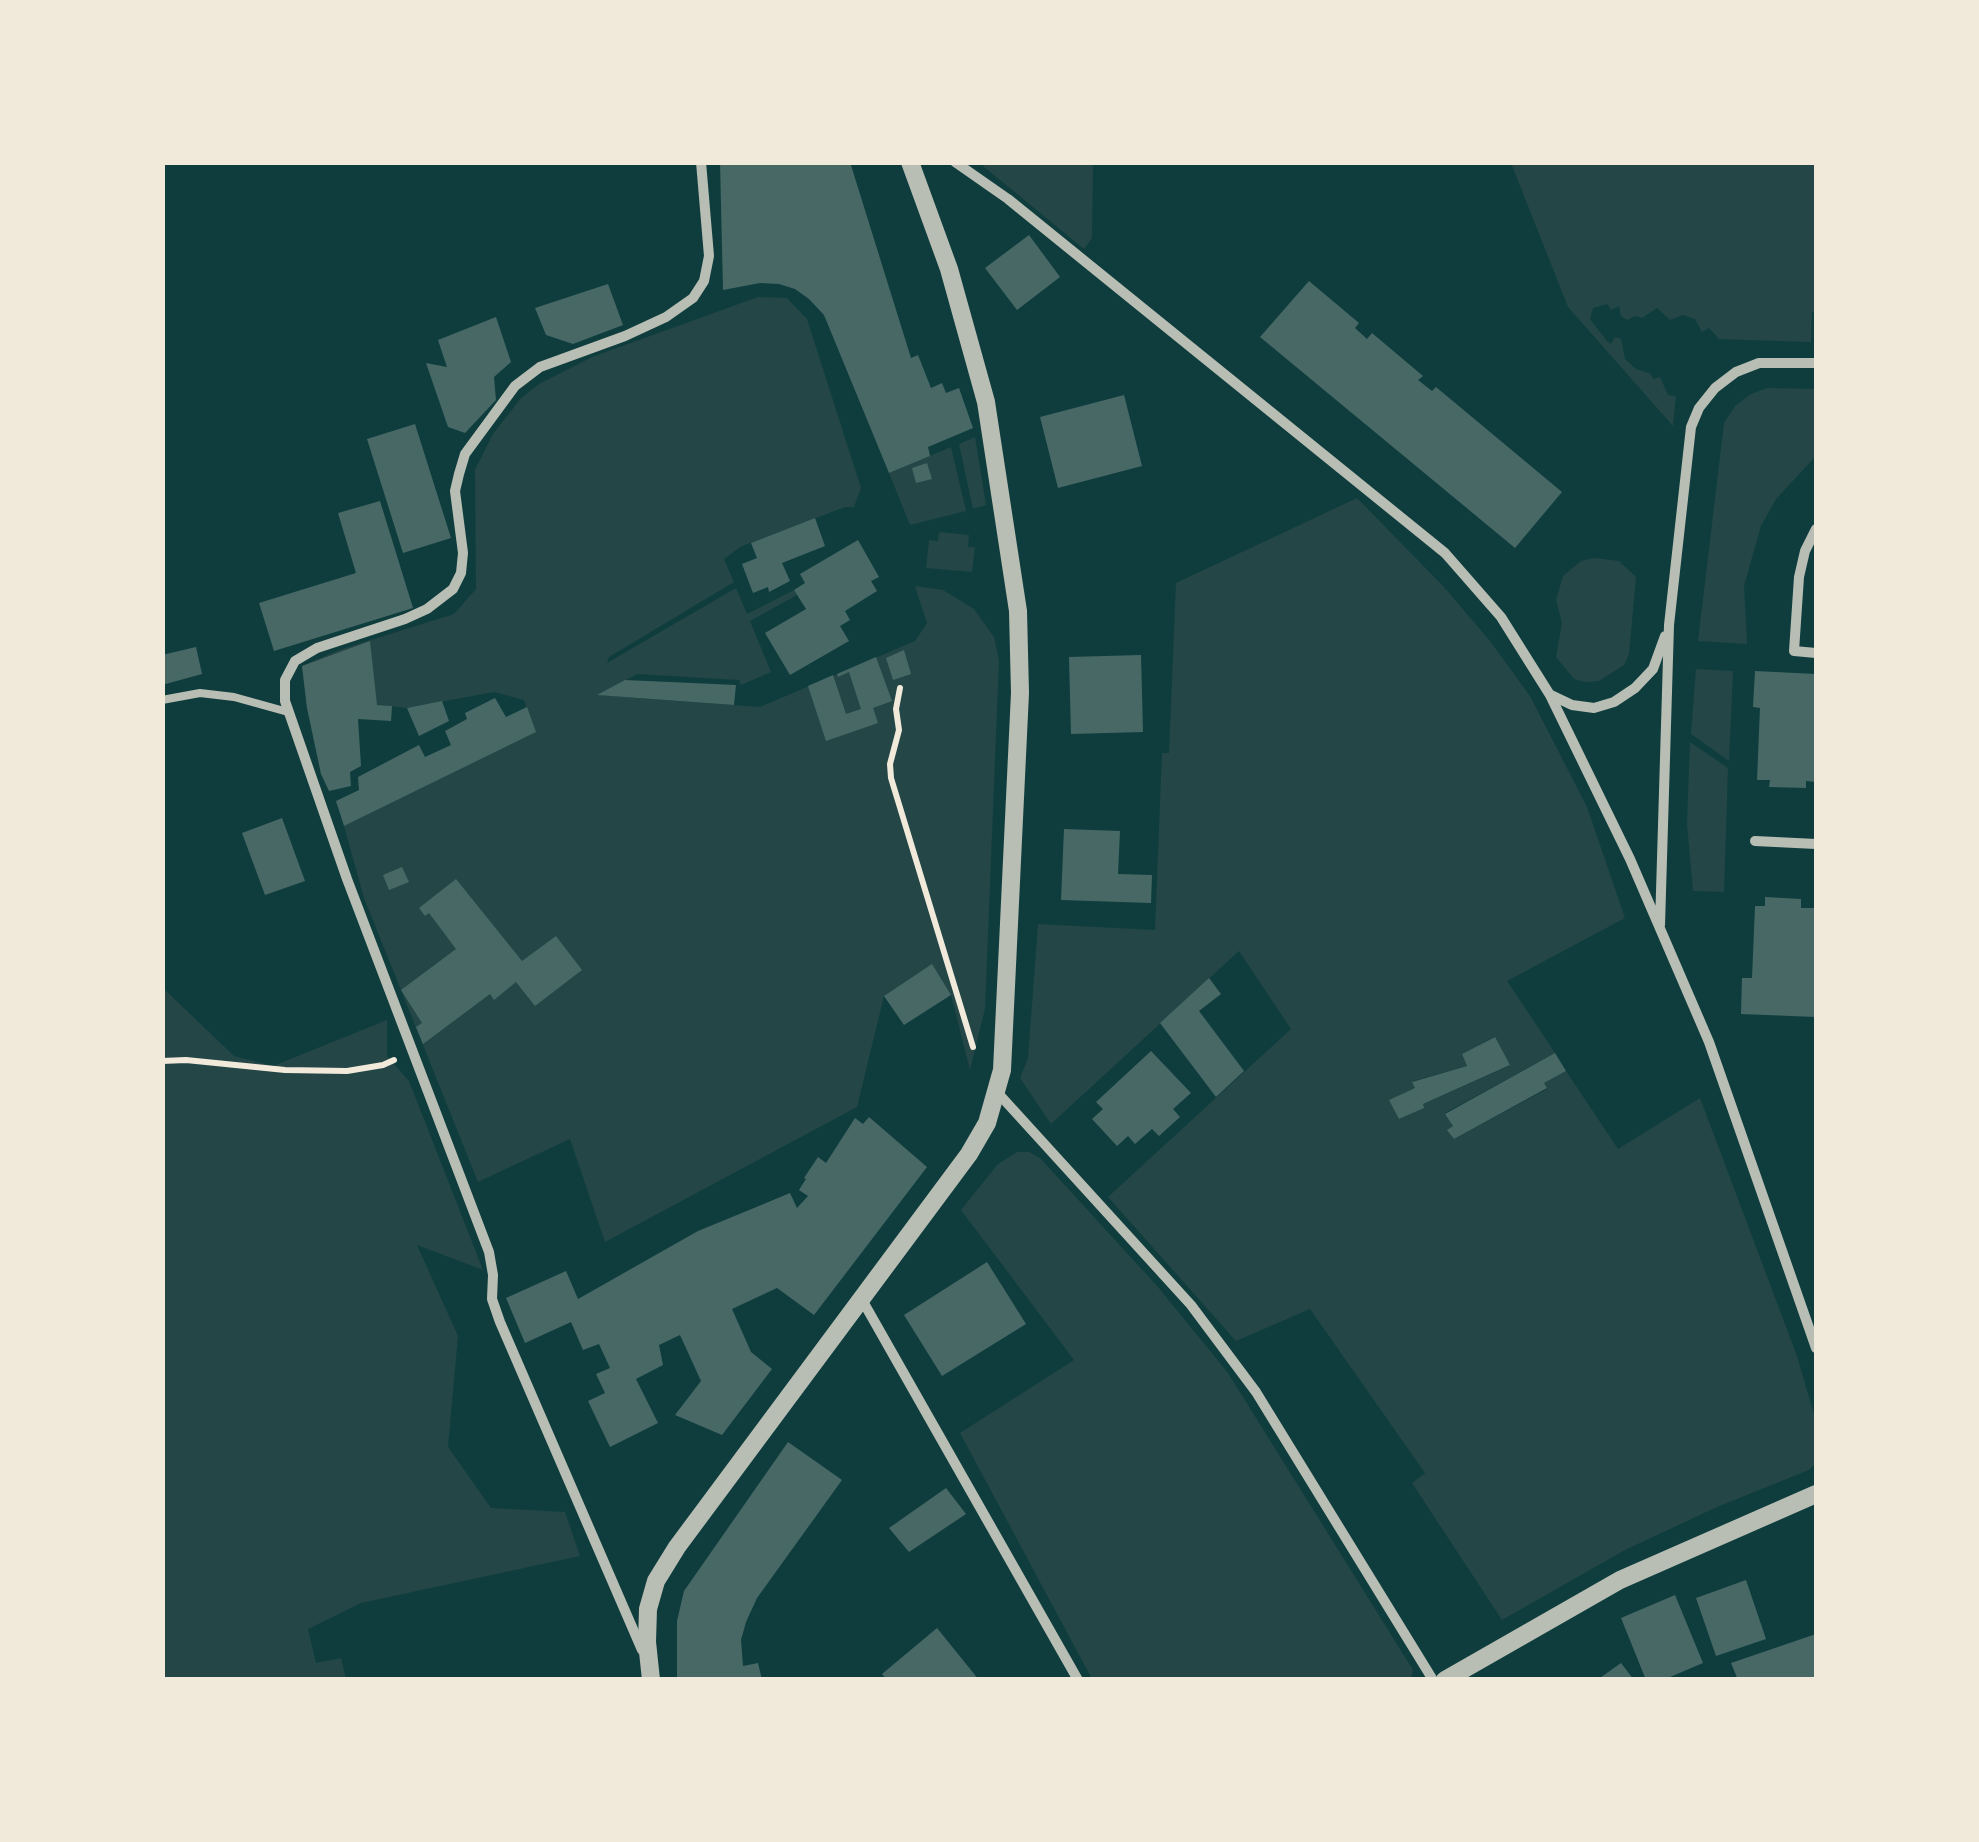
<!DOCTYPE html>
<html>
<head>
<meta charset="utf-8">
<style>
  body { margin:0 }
  #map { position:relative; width:1979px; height:1842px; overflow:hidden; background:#0f3d3e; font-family:Roboto,sans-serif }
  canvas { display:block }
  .frame { position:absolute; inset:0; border:165px solid #f1e9da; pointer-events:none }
</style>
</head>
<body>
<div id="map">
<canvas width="1979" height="1842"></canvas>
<div class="frame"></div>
</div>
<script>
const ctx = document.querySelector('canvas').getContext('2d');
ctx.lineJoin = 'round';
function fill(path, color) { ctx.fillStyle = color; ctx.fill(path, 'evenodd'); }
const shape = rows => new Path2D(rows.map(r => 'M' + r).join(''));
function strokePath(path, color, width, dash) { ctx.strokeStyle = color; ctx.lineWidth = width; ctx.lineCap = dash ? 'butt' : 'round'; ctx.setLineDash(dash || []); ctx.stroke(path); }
fill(shape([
  [985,162,1093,163,1092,238,1084,249,983,166],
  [1511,163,1816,163,1816,312,1812,312,1811,342,1719,339,1709,328,1702,332,1695,319,1683,315,1670,320,1657,308,1642,318,1635,316,1627,320,1621,316,1619,306,1611,310,1607,304,1593,308,1590,319,1606,340,1611,344,1615,337,1621,339,1625,359,1636,369,1649,373,1654,379,1660,377,1668,395,1676,396,1673,426,1568,307],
  [758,297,787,298,807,319,861,488,854,507,845,507,740,547,724,559,734,582,609,657,607,663,736,588,747,614,794,590,797,595,750,621,771,672,741,685,739,680,637,674,599,695,760,707,915,641,927,623,915,586,943,590,974,609,994,637,999,660,985,1009,970,1070,951,995,932,965,884,996,857,1107,605,1242,570,1139,478,1182,364,898,344,826,535,732,524,700,494,692,407,708,362,703,307,708,302,666,339,650,454,614,476,589,475,470,493,434,521,398,539,384,592,357],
  [1767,388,1816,389,1816,456,1776,499,1761,526,1744,586,1747,644,1698,641,1724,423,1735,406,1751,394],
  [975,437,986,505,973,509,959,444],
  [951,447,966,511,910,525,889,473],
  [1357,498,1444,587,1490,641,1530,696,1587,807,1625,918,1507,981,1555,1053,1445,1113,1453,1126,1448,1130,1454,1139,1547,1089,1544,1083,1566,1071,1618,1149,1700,1098,1797,1356,1816,1421,1816,1463,1809,1470,1717,1507,1625,1550,1502,1620,1412,1483,1425,1473,1310,1309,1236,1341,1108,1197,1291,1029,1239,951,1051,1124,1020,1078,1028,1058,1038,924,1155,930,1162,753,1169,753,1176,583],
  [1494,1037,1509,1066,1423,1104,1423,1108,1399,1119,1390,1100,1415,1088,1413,1081,1467,1066,1462,1054],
  [939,532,969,535,968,547,975,547,972,572,926,568,929,540,938,541],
  [1594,558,1619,561,1636,577,1629,654,1624,665,1599,681,1585,682,1574,679,1556,657,1562,623,1556,600,1563,576,1581,561],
  [1696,669,1733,671,1729,761,1691,734],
  [1690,742,1728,768,1724,892,1693,891,1687,824],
  [162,987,234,1056,273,1066,387,1020,387,1056,409,1081,483,1270,417,1245,458,1336,448,1447,491,1508,565,1512,580,1556,361,1603,308,1629,316,1663,341,1658,346,1679,163,1679],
  [1017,1152,1029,1152,1040,1158,1158,1287,1228,1373,1413,1670,1411,1679,1092,1679,960,1433,1074,1360,961,1210,998,1164]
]), '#244646');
fill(shape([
  [720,162,850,162,911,358,918,355,931,388,942,383,946,393,959,388,973,428,928,447,930,456,889,473,824,315,809,299,795,289,779,284,760,283,723,290],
  [1029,235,1060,277,1017,310,985,268],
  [1309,281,1359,323,1355,328,1367,339,1372,333,1423,376,1418,380,1432,391,1436,387,1562,492,1515,548,1260,337],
  [608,284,623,325,573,344,546,335,535,308],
  [496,317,511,362,494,377,496,400,465,433,448,427,426,363,447,367,438,340],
  [1124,395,1142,466,1058,488,1040,417],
  [415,424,451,538,403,553,367,439],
  [927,463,932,479,916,483,912,468],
  [380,501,413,608,274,651,259,603,356,573,338,513],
  [815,518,825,546,782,563,790,581,769,592,768,587,753,593,742,564,757,558,751,543],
  [858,540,879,577,871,581,877,591,845,611,850,620,840,626,849,641,790,675,765,633,806,609,794,590,805,583,800,574],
  [370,641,377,705,392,706,391,721,358,719,361,766,350,772,351,786,329,791,321,774,307,708,302,666],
  [196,647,202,674,162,685,162,655],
  [904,650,911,674,893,680,886,658],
  [1141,655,1143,732,1071,734,1069,657],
  [876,657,892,701,873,708,878,723,826,741,808,686,833,675,846,714,861,709,849,672,838,677,837,674],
  [1755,671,1816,674,1816,782,1806,781,1806,788,1769,787,1770,780,1757,780,1760,708,1753,707],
  [625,680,736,685,734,705,597,695],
  [495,698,506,717,527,707,536,732,344,826,336,801,359,790,358,777,419,745,425,757,451,745,445,731,467,719,465,713],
  [442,701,449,721,419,736,407,708],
  [282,818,305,881,265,895,242,833],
  [1064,829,1120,831,1118,874,1152,875,1151,903,1061,900],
  [402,867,409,882,389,890,383,875],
  [456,879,522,961,556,936,582,970,535,1006,516,982,494,1000,490,994,423,1044,416,1027,422,1023,401,990,456,949,429,913,425,916,419,908],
  [1765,897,1801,899,1801,908,1816,908,1816,1017,1741,1014,1742,978,1752,978,1755,906,1765,906],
  [932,964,951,995,904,1025,884,996],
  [1209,978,1221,994,1199,1011,1244,1071,1216,1097,1160,1023],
  [1495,1037,1510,1065,1423,1104,1424,1108,1399,1119,1389,1100,1415,1088,1412,1082,1467,1066,1462,1054],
  [1151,1051,1191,1093,1173,1109,1180,1117,1159,1136,1152,1129,1135,1144,1128,1136,1117,1146,1092,1119,1103,1109,1096,1102],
  [1555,1053,1566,1071,1544,1083,1547,1088,1454,1139,1447,1130,1453,1126,1445,1114],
  [869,1117,927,1167,814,1315,777,1288,732,1309,751,1352,772,1369,722,1435,675,1415,701,1381,680,1335,659,1345,663,1365,636,1379,658,1423,610,1447,588,1401,605,1393,596,1374,610,1368,599,1344,583,1350,571,1322,525,1343,506,1298,566,1271,578,1299,698,1231,754,1208,790,1193,797,1208,808,1196,799,1190,806,1179,804,1178,818,1157,826,1163,855,1118,863,1124],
  [987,1262,1026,1324,942,1376,904,1315],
  [788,1442,842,1480,757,1598,746,1622,741,1640,743,1666,758,1663,762,1680,677,1680,677,1621,684,1591],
  [946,1488,966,1514,909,1552,889,1528],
  [1746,1580,1766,1639,1716,1656,1696,1598],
  [1675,1595,1703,1663,1663,1680,1646,1680,1621,1618],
  [937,1628,979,1680,887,1680,882,1674],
  [1816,1634,1816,1680,1738,1680,1731,1663],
  [1621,1663,1634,1680,1597,1680]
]), '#486865');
strokePath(shape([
  [900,688,896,709,899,730,890,764,891,778,973,1047],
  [162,1061,186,1060,285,1070,347,1071,383,1065,394,1060]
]), '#f1e9da', 6);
strokePath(shape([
  [162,700,200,693,234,697,288,712]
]), '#b8beb3', 8);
strokePath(shape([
  [955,162,1008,199,1445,553,1501,617,1550,695,1630,859,1709,1042,1816,1348],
  [1816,529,1805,551,1799,577,1794,651,1816,653],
  [1551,695,1572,705,1594,708,1614,702,1635,688,1653,669,1665,636],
  [1755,841,1816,844],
  [1660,925,1669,625,1691,427,1699,408,1715,388,1736,372,1759,363,1816,363],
  [997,1092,1191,1305,1256,1392,1433,1680],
  [861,1298,1078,1680],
  [642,1650,500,1322,492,1299,493,1275,489,1252,347,879,285,701,285,680,295,661,317,648,405,619,427,609,453,589,461,573,463,553,455,491,459,474,465,454,515,386,540,367,625,336,666,317,693,298,704,281,709,256,701,162]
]), '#b8beb3', 10);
strokePath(shape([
  [651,1680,647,1642,648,1609,656,1581,677,1547,969,1154,987,1123,1002,1070,1020,693,1018,611,986,402,949,269,910,162],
  [1445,1680,1620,1580,1816,1494]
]), '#b8beb3', 18);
</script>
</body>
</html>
